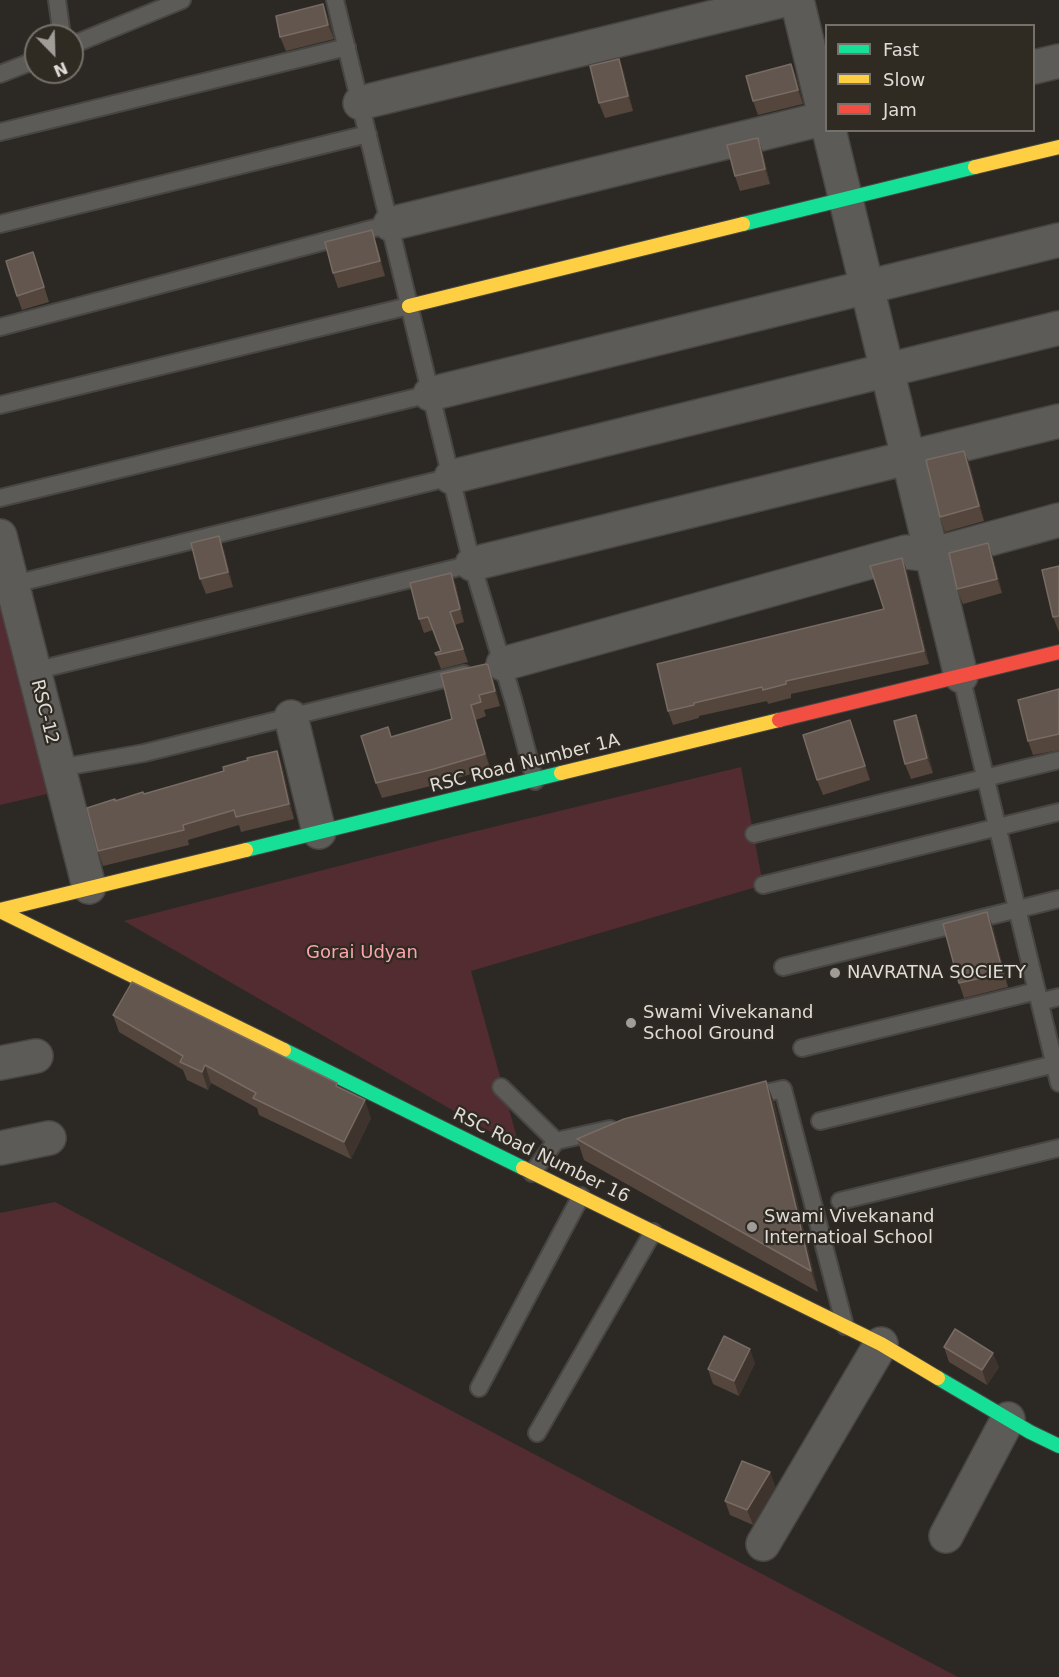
<!DOCTYPE html>
<html>
<head>
<meta charset="utf-8">
<style>
  body { margin:0 }
  #map { position:relative; width:1059px; height:1677px; overflow:hidden; background:#2c2925; font-family:"DejaVu Sans",sans-serif }
  canvas { display:block }
  .legend { position:absolute; left:825px; top:24px; width:210px; height:108px; box-sizing:border-box; background:#2f2a22; border:2px solid #75716a; margin:0; padding:8px 10px; list-style:none; font-size:18px; color:#dfdbd6 }
  .legend li { display:flex; align-items:center; gap:12px; height:30px }
  .legend b { width:30px; border:2px solid #75716a }
  .north { position:absolute; left:24px; top:24px; width:60px; height:60px; box-sizing:border-box; background:#2f2a22; border:2px solid #75716a; border-radius:50%; rotate:157deg; font-size:16px; font-weight:700; line-height:24px; text-align:center; color:#dfdbd6 }
  .north::after { content:''; display:block; margin:auto; width:21px; height:27px; background:#a09d98; clip-path:polygon(50% 0,100% 100%,50% 72%,0 100%) }
</style>
</head>
<body>
<div id="map">
<canvas width="1059" height="1677"></canvas>
<ul class="legend">
<li><b style="height:8px;background:#16e098"></b>Fast</li>
<li><b style="height:8px;background:#ffcf43"></b>Slow</li>
<li><b style="height:8px;background:#f24e42"></b>Jam</li>
</ul>
<div class="north">N</div>
</div>
<script>
const ctx = document.querySelector('canvas').getContext('2d');
ctx.lineJoin = 'round';
function fill(path, color) { ctx.fillStyle = color; ctx.fill(path, 'evenodd'); }
const shape = rows => new Path2D(rows.map(r => 'M' + r).join(''));
function strokePath(path, color, width, dash) { ctx.strokeStyle = color; ctx.lineWidth = width; ctx.lineCap = dash ? 'butt' : 'round'; ctx.setLineDash(dash || []); ctx.stroke(path); }
function label(font, color, halo, rows, align = 'center') {
  ctx.font = font + ' "DejaVu Sans",sans-serif'; ctx.lineWidth = 4.5; ctx.setLineDash([]); ctx.textBaseline = 'middle'; ctx.strokeStyle = halo; ctx.fillStyle = color; for (const [text, x, y, turn = 0] of rows) {
    ctx.save(); ctx.translate(x, y); ctx.rotate((+turn || 0) * Math.PI / 180); ctx.textAlign = isNaN(turn) ? turn : align; if (halo) ctx.strokeText(text, 0, 0); ctx.fillText(text, 0, 0); ctx.restore();
  }
}
fill(shape([
  [0,588,64,790,0,805],
  [741,767,763,885,471,971,520,1149,124,921,456,836],
  [55,1202,338,1351,958,1677,0,1677,0,1213]
]), '#522c30');
const lane = shape([
  [57,0,62,36],
  [335,0,472,564,513,699,535,781],
  [72,45,182,0],
  [0,74,36,60],
  [0,132,347,47],
  [0,224,368,134],
  [0,327,390,224],
  [0,405,409,306],
  [0,498,430,394],
  [6,586,451,477],
  [34,671,472,564],
  [961,676,1059,1083],
  [59,768,144,753,464,674],
  [754,834,1059,760],
  [763,885,1059,812],
  [783,967,1059,899],
  [1040,1002,1059,997],
  [802,1048,1037,991],
  [501,1087,556,1141],
  [749,1097,783,1089,845,1326],
  [820,1121,1055,1064],
  [532,1173,556,1141,610,1129],
  [840,1201,1059,1148],
  [479,1388,581,1196],
  [537,1433,653,1232]
]);
const street = shape([
  [797,0,826,120],
  [1034,67,1059,61],
  [360,103,784,0],
  [829,130,961,676],
  [390,224,826,118],
  [430,394,1059,240],
  [451,477,1059,328],
  [0,536,89,887],
  [472,564,1059,421],
  [503,664,906,552,931,555,1059,520],
  [291,717,319,832],
  [0,1063,36,1056],
  [0,1148,49,1138],
  [946,1536,1008,1419],
  [763,1544,881,1344]
]);
const fast = shape([
  [743,224,975,167],
  [246,850,561,773],
  [284,1050,523,1168],
  [938,1378,1030,1432,1059,1446]
]);
const slow = shape([
  [975,167,1059,147],
  [409,306,743,224],
  [561,773,779,720],
  [0,910,246,850],
  [0,911,284,1050],
  [523,1168,881,1344,938,1378]
]);
const jam = shape([
  [779,720,1059,652]
]);
strokePath(lane, '#484643', 20);
strokePath(street, '#484643', 36);
strokePath(fast, '#484643', 16);
strokePath(slow, '#484643', 16);
strokePath(jam, '#484643', 16);
strokePath(lane, '#5d5b57', 16);
strokePath(street, '#5d5b57', 33);
strokePath(fast, '#16e098', 14);
strokePath(slow, '#ffcf43', 14);
strokePath(jam, '#f24e42', 14);
fill(shape([
  [329,19,334,39,286,51,280,37],
  [619,59,624,73,633,111,605,118,599,103],
  [797,78,803,104,758,115,753,101],
  [758,138,763,153,770,184,740,191,735,176],
  [377,245,385,276,338,288,333,273],
  [38,267,49,302,22,310,17,296],
  [964,451,970,465,984,521,945,532,940,517],
  [224,550,233,587,206,594,200,579],
  [993,557,1002,593,963,604,957,589],
  [902,558,907,571,929,664,791,694,791,698,768,704,767,701,699,716,699,718,673,725,668,711,884,609],
  [1059,566,1059,632,1053,617],
  [451,573,456,586,464,622,455,625,468,662,441,669,435,653,441,651,433,630,424,633,419,619],
  [493,679,500,706,484,710,486,716,476,720,490,768,439,784,382,798,376,783,392,737,452,719],
  [1059,689,1059,750,1033,755,1028,741],
  [922,730,933,773,911,779,905,764],
  [856,735,870,780,823,795,817,780],
  [277,751,282,765,294,819,241,832,239,825,188,840,189,845,103,866,98,851,115,801,144,794,224,771,248,760],
  [993,927,1008,987,964,998,959,983],
  [113,1015,339,1088,371,1118,351,1159,259,1115,257,1108,211,1083,208,1090,187,1080,183,1070,119,1032],
  [774,1102,818,1292,584,1160,577,1139],
  [944,1347,999,1367,987,1385,949,1362],
  [755,1363,739,1396,713,1384,708,1369],
  [770,1472,775,1487,753,1525,730,1515,725,1501]
]), '#54463d');
fill(shape([
  [323,4,329,19,334,39,328,25],
  [619,59,624,73,633,111,628,96],
  [791,64,797,78,803,104,798,90],
  [758,138,763,153,770,184,765,169],
  [372,230,377,245,385,276,380,261],
  [964,451,970,465,984,521,979,506],
  [219,536,224,550,233,587,228,572],
  [988,543,993,557,1002,593,997,579],
  [902,558,907,571,929,664,924,651],
  [451,573,456,586,464,622,460,609],
  [488,665,493,679,500,706,495,691],
  [471,705,476,720,490,768,485,754],
  [916,715,922,730,933,773,927,758],
  [850,720,856,735,870,780,865,766],
  [277,751,282,765,294,819,289,804],
  [987,912,993,927,1008,987,1003,973],
  [205,1065,211,1083,208,1090,202,1072],
  [766,1081,774,1102,818,1292,811,1271],
  [365,1100,371,1118,351,1159,344,1142],
  [750,1349,755,1363,739,1396,734,1381],
  [993,1353,999,1367,987,1385,982,1370],
  [770,1472,775,1487,753,1525,747,1510]
]), '#3e342d');
const building = shape([
  [323,4,328,25,280,37,276,16,323,4],
  [619,59,628,96,599,103,590,66,619,59],
  [791,64,798,90,753,101,746,76,791,64],
  [758,138,765,169,735,176,727,145,758,138],
  [372,230,380,261,333,273,325,242,372,230],
  [33,252,44,287,17,296,6,261,33,252],
  [964,451,979,506,940,517,926,460,964,451],
  [219,536,228,572,200,579,191,543,219,536],
  [988,543,997,579,957,589,949,553,988,543],
  [902,558,924,651,786,681,786,684,763,690,762,687,694,703,694,705,668,711,657,664,884,609,870,566,902,558],
  [1059,566,1059,616,1053,617,1042,570,1059,566],
  [451,573,460,609,450,612,463,649,436,655,435,653,441,651,428,617,419,619,410,583,451,573],
  [486,664,488,665,495,691,479,695,481,702,471,705,485,754,434,769,376,783,361,736,388,727,391,737,452,719,441,674,486,664],
  [1059,689,1059,734,1028,741,1018,700,1059,689],
  [916,715,927,758,905,764,894,721,916,715],
  [850,720,865,766,817,780,803,735,850,720],
  [277,751,289,804,236,817,234,810,183,825,184,830,98,851,87,808,115,799,115,801,143,792,144,794,224,771,223,767,248,760,247,758,277,751],
  [987,912,1003,973,959,983,943,924,987,912],
  [132,982,337,1083,336,1086,365,1100,344,1142,253,1098,256,1093,205,1065,202,1072,180,1062,183,1056,113,1015,132,982],
  [766,1081,811,1271,577,1139,624,1119,766,1081],
  [955,1329,993,1353,982,1370,944,1347,955,1329],
  [724,1336,750,1349,734,1381,708,1369,724,1336],
  [742,1461,770,1472,747,1510,725,1501,742,1461]
]);
fill(building, '#63564e');
strokePath(building, '#776b63', 1.5);
for (const [x, y, r, color] of [
  [835,973,6,"#a09d98"],
  [631,1023,6,"#a09d98"],
  [752,1227,6,"#a09d98"]
]) { const dot = new Path2D(); dot.arc(x, y, r, 0, 2 * Math.PI); ctx.fillStyle = color; ctx.fill(dot); strokePath(dot, '#2f2a22', 2); }
label('18px', '#dfdbd6', '#2f2a22', [
  ["RSC-12",44,712,76],
  ["RSC Road Number 1A",525,764,-14],
  ["RSC Road Number 16",541,1156,26]
]);
label('18px', '#fda4ac', '#2f2a22', [
  ["Gorai Udyan",362,953]
]);
label('18px', '#dfdbd6', '#2f2a22', [
  ["NAVRATNA SOCIETY",847,973],
  ["Swami Vivekanand",643,1013],
  ["School Ground",643,1034],
  ["Swami Vivekanand",764,1217],
  ["Internatioal School",764,1238]
], 'left');
</script>
</body>
</html>
